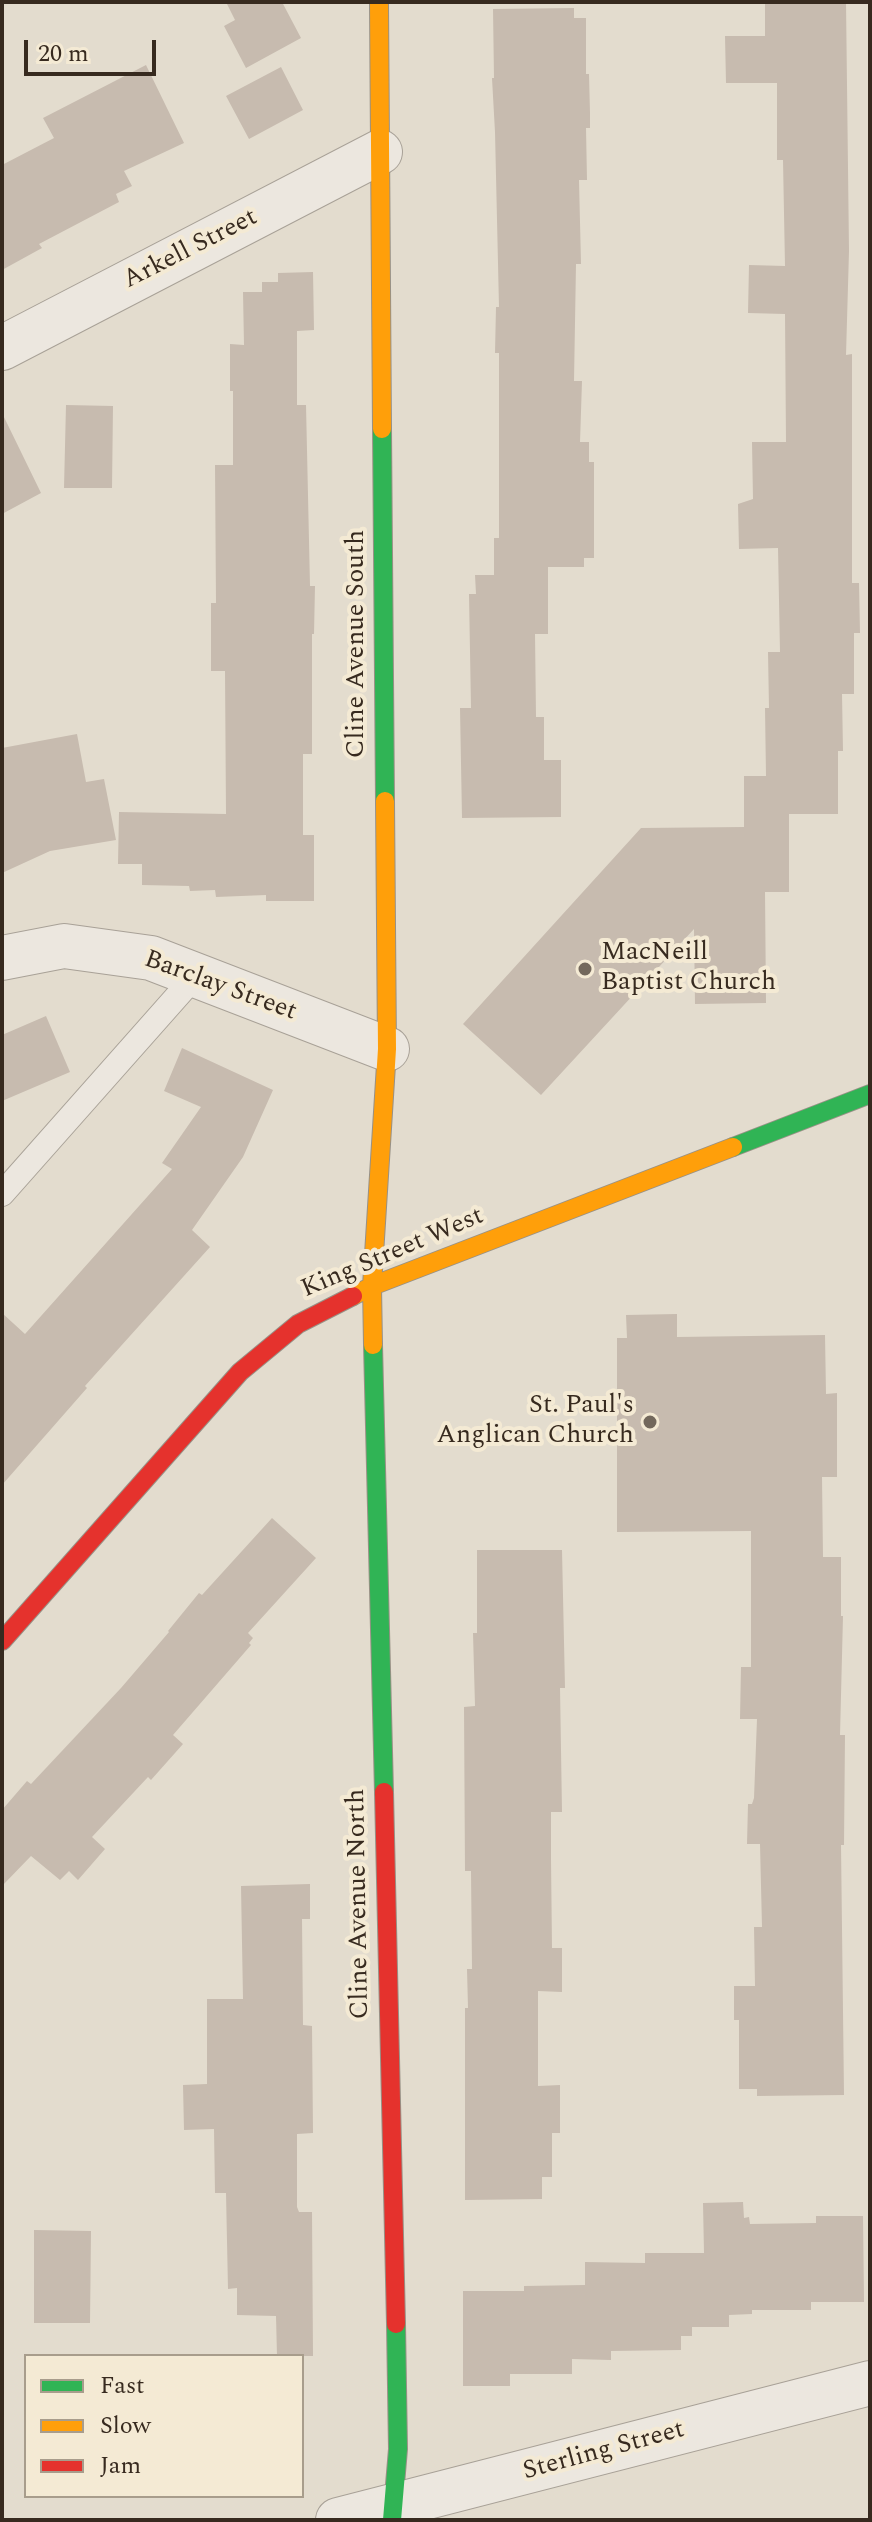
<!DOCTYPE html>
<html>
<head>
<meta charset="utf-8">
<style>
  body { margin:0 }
  #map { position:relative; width:872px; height:2522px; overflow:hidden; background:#e3dcce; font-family:Spectral,serif }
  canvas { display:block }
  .frame { position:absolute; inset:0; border:4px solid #372a1f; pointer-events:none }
  .legend { position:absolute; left:24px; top:2354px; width:280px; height:144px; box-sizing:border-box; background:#f4ead4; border:2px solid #a89d8c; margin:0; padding:10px 14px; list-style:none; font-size:24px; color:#372a1f }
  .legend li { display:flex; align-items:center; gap:16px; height:40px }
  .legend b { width:40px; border:2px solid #a89d8c }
  .scale { position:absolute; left:24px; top:40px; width:132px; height:36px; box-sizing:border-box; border:4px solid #372a1f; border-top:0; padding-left:10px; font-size:24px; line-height:28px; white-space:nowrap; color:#372a1f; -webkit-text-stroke:6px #f4ead4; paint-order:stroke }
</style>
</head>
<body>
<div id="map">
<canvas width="872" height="2522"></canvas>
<div class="frame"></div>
<ul class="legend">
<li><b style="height:10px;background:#30b455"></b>Fast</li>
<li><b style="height:10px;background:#ff9f0a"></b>Slow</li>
<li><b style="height:10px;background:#e5322d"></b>Jam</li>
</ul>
<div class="scale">20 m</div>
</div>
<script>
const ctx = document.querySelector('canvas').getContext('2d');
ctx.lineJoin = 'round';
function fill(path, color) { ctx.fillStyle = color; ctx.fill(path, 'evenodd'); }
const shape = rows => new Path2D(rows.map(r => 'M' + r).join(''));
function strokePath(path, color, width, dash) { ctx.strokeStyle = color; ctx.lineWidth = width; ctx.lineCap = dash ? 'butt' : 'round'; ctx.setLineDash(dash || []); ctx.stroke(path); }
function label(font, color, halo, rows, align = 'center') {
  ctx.font = font + ' Spectral,serif'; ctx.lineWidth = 8; ctx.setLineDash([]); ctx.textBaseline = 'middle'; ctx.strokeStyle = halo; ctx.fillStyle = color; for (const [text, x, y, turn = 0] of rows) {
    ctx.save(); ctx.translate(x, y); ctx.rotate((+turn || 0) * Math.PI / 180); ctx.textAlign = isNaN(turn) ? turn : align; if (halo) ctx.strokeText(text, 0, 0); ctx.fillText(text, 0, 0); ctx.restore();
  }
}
fill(shape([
  [226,2,282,2,301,38,246,68,224,26,235,20],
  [765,2,846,2,849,251,846,355,852,354,852,583,859,583,860,633,854,633,854,694,842,694,843,751,838,751,838,814,789,814,789,892,765,892,766,1003,695,1004,694,929,541,1095,463,1024,641,828,744,827,744,776,766,776,765,708,769,708,768,652,780,652,778,548,739,549,738,504,753,499,752,442,786,442,785,314,748,313,749,265,785,266,783,160,777,160,777,83,726,83,725,36,765,36],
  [574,8,574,18,586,18,586,74,589,74,590,113,590,128,586,128,587,180,579,180,581,264,576,264,574,381,582,381,580,442,589,442,589,462,594,462,594,558,584,558,584,567,548,567,548,634,535,634,536,717,544,717,544,760,561,760,561,817,462,818,460,708,471,708,469,594,476,594,475,575,494,575,494,538,499,538,499,353,495,353,496,307,499,307,495,132,492,78,494,78,493,9],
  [146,65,184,143,124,171,132,186,116,194,119,202,39,244,42,248,2,270,2,165,54,138,43,118],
  [281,67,303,110,249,139,226,96],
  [313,272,314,330,297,331,297,405,306,405,310,586,315,586,314,634,312,634,312,754,303,754,303,835,314,835,314,901,266,901,266,895,216,897,215,890,190,891,189,886,142,885,142,864,118,864,119,812,226,814,225,671,211,671,211,603,216,603,215,465,233,465,233,391,230,391,230,344,244,345,243,292,262,292,262,282,278,282,278,273],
  [66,405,113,406,112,488,64,488],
  [2,413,41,493,2,514],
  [77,734,86,782,104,779,116,840,50,851,2,873,2,748],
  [46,1016,70,1072,2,1101,2,1035],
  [182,1048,273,1090,243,1157,192,1230,210,1247,85,1386,87,1388,2,1485,2,1313,25,1334,172,1169,162,1163,201,1107,164,1091],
  [677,1314,677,1337,825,1335,826,1394,837,1393,837,1477,822,1477,823,1557,841,1557,841,1616,843,1616,840,1735,845,1735,844,1845,841,1845,844,2095,757,2096,757,2089,739,2089,739,2020,734,2020,734,1986,755,1986,754,1927,762,1927,760,1844,747,1844,748,1804,752,1804,754,1798,757,1719,740,1719,741,1667,751,1667,751,1531,617,1532,617,1338,627,1338,626,1315],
  [272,1518,316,1558,248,1633,253,1638,249,1643,251,1645,173,1735,183,1744,151,1780,148,1777,92,1837,105,1849,78,1880,69,1871,60,1880,31,1856,2,1886,2,1810,27,1781,31,1784,121,1688,169,1632,168,1631,199,1593,202,1595],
  [477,1550,562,1550,565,1688,560,1688,562,1812,551,1812,551,1859,552,1948,562,1948,562,1992,538,1991,538,2086,560,2085,560,2133,552,2133,552,2177,542,2177,542,2199,465,2200,465,2008,468,2008,467,1969,472,1969,471,1871,465,1871,464,1707,475,1706,473,1633,477,1633],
  [310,1884,310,1919,302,1919,303,2025,312,2026,313,2133,297,2134,297,2207,299,2212,312,2212,313,2356,277,2356,276,2316,237,2315,237,2288,228,2289,226,2193,215,2193,214,2129,184,2130,183,2085,207,2084,207,1999,243,1999,241,1886],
  [743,2202,744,2218,749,2217,750,2224,816,2223,816,2216,863,2216,864,2302,811,2302,811,2310,752,2310,752,2314,729,2315,729,2327,692,2327,692,2336,681,2336,681,2350,611,2351,611,2360,572,2359,572,2374,510,2374,510,2386,463,2386,463,2291,524,2291,524,2286,585,2285,585,2262,645,2263,645,2253,704,2253,703,2203],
  [34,2230,91,2231,90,2323,34,2323]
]), '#c7bbaf');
const lane = shape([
  [2,1194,196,975]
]);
const street = shape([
  [2,348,380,152],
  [2,958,64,946,151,958,387,1049],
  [338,2520,870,2383]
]);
const fast = shape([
  [382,429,385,801],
  [733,1147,870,1094],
  [373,1345,384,1792],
  [392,2520,398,2449,396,2324]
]);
const slow = shape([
  [379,2,382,429],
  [353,1296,372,1286,733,1147],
  [373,1345,372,1286,387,1049,385,801]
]);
const jam = shape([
  [2,1641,240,1372,298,1324,353,1296],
  [384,1792,396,2324]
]);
strokePath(lane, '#a8a197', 26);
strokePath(street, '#a8a197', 46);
strokePath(fast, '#989186', 20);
strokePath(slow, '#989186', 20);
strokePath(jam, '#989186', 20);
strokePath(lane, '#ece7df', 24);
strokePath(street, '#ece7df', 44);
strokePath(fast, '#30b455', 18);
strokePath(slow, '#ff9f0a', 18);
strokePath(jam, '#e5322d', 18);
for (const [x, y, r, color] of [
  [585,969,8,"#73685c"],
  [650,1422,8,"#73685c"]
]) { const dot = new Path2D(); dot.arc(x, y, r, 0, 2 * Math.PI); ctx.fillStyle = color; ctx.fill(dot); strokePath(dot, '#f4ead4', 3); }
label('26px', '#372a1f', '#f4ead4', [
  ["Arkell Street",191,250,-27],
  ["Cline Avenue South",358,644,-90],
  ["Barclay Street",220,987,20],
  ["King Street West",393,1254,-23],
  ["Cline Avenue North",360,1904,-91],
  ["Sterling Street",604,2452,-15]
]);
label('26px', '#372a1f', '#f4ead4', [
  ["MacNeill",601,954],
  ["Baptist Church",601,984],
  ["St. Paul's",634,1407,"right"],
  ["Anglican Church",634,1437,"right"]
], 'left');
</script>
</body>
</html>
